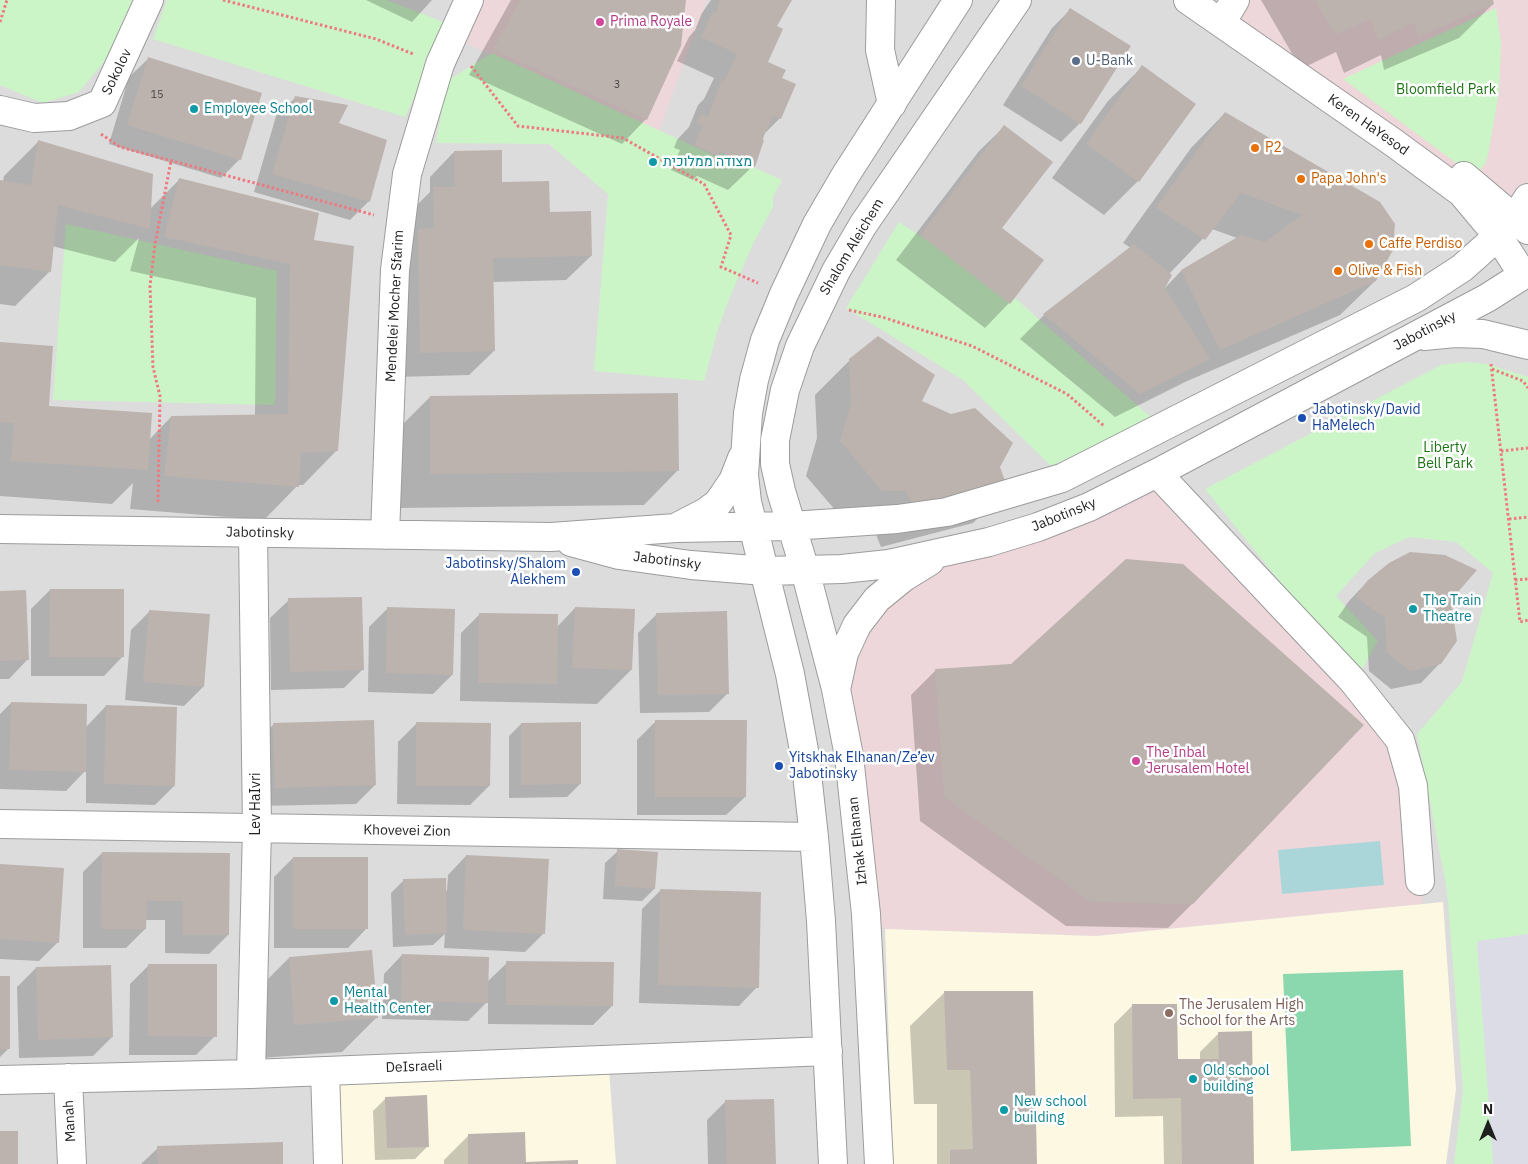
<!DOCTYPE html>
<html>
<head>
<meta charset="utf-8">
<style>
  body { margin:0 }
  #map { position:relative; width:1528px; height:1164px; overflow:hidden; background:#efebe6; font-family:"IBM Plex Sans",sans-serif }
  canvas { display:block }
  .north { position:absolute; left:1463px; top:1099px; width:50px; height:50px; -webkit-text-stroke:4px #fff; paint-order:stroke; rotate:0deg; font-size:14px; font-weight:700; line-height:20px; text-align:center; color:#1f1f1f }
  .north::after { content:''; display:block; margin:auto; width:18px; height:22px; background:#1f1f1f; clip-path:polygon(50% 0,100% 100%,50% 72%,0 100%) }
</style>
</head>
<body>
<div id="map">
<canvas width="1528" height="1164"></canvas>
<div class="north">N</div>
</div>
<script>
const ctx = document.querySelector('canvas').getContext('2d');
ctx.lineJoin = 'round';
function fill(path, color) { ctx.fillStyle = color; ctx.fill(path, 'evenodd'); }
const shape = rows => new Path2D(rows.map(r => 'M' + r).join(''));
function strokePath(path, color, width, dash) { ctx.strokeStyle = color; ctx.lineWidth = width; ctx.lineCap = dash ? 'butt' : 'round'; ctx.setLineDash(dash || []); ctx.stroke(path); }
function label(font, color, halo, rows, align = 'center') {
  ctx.font = font + ' "IBM Plex Sans",Heebo,sans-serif'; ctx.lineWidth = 5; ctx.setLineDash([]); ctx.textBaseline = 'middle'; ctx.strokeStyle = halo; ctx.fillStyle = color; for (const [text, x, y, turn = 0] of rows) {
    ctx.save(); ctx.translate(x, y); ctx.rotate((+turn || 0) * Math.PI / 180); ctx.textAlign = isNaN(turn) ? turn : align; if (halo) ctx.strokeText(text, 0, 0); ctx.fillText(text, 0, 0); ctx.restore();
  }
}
fill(shape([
  [0,0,1528,0,1528,1164,0,1164]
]), '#dddcdc');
fill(shape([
  [472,0,707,0,658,133,451,36],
  [1235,0,1528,0,1528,198,1523,207,1470,181,1229,10],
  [1157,473,1400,740,1423,904,1096,936,885,929,866,914,844,653,904,577]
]), '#eed7da');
fill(shape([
  [1443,902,1456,1089,1446,1164,893,1164,885,929,1096,936],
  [609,1068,616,1164,336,1164,331,1077]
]), '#fcf8e2');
fill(shape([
  [0,0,132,0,115,49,79,92,43,103,0,85],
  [167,0,387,0,443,22,421,83,405,117,153,39],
  [1496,8,1501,44,1499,92,1488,155,1485,164,1479,171,1471,174,1343,79],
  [492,53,719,158,721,153,782,180,773,197,773,207,753,244,729,299,718,329,704,381,594,371,608,194,549,144,436,143,447,81],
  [899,222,1008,292,1152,418,1051,466,963,380,846,308],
  [66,224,277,271,275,405,53,400],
  [1465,362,1487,364,1528,377,1528,1164,1454,1164,1463,1090,1447,890,1417,734,1462,682,1493,573,1456,542,1409,537,1375,553,1336,596,1378,641,1361,671,1286,589,1205,489,1441,365]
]), '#cbf5c7');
fill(shape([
  [1403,970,1411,1146,1291,1151,1283,974]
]), '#8bd7ae');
fill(shape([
  [1528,934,1528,1164,1493,1164,1477,941]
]), '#dbdce5');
fill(shape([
  [1380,841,1384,885,1282,894,1278,850]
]), '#abd6d9');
fill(shape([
  [366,0,432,0,412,22],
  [511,0,685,0,646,119,622,144,469,75],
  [711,0,790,0,775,26,766,63,780,79,780,118,765,133,753,166,728,190,697,176,693,180,671,170,680,150,674,148,677,140,689,127,698,105,704,99,714,78,677,61,689,37,695,30,702,13],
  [1261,0,1492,0,1493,4,1459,38,1384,70,1381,55,1344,73,1336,52,1301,69],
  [1071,9,1080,123,1061,142,1003,105,1052,28],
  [148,59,240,159,221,178,109,144,129,77],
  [1142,67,1138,181,1104,215,1052,178,1108,101],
  [295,98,337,124,369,201,350,220,254,192,276,116],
  [1225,113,1375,281,1340,315,1185,382,1115,417,1020,339,1044,315,1131,248,1123,243,1191,148],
  [1212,229,1237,238,1181,271,1164,289,1169,274],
  [1004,127,1001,228,1009,303,985,328,896,260,979,151],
  [38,142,150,209,180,179,313,241,337,450,303,485,298,485,264,520,130,509,133,483,112,504,0,496,0,343,48,407,149,440,171,417,255,416,256,298,130,271,139,238,115,262,52,246,49,272,15,306,0,304,0,181,3,182,4,176],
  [454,152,549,214,591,256,566,280,492,282,494,351,469,375,396,377,409,213,430,192,430,177],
  [850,360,920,401,998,467,1007,489,973,523,881,547,872,525,848,525,806,476,817,438,815,395],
  [430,397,678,470,644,505,397,508,396,431],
  [1368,581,1450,600,1440,663,1421,683,1391,689,1369,671,1367,637,1338,617,1349,601],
  [50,590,122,657,104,676,31,676,31,609],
  [0,592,27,660,9,679,0,679],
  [289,600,363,669,344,688,271,690,270,618],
  [388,608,452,675,433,694,368,692,369,627],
  [575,608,631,670,597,704,460,701,461,633,480,614,557,627],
  [150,611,203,687,184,706,125,700,131,630],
  [657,614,728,693,709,712,640,713,638,633],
  [936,670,1193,903,1168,928,1066,926,920,821,911,695],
  [11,703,86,727,106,706,174,786,155,805,86,803,86,770,66,791,0,789,0,714],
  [656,721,745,797,726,815,637,815,637,740],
  [417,723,489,786,470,805,397,804,398,742],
  [274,724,375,785,356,804,256,806,255,743],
  [521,724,580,784,567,797,509,798,509,736],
  [618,851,654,889,642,901,603,899,605,863],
  [102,853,229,854,228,935,209,954,165,953,165,920,145,920,145,929,126,948,83,948,83,872],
  [466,856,544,933,525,952,444,948,445,934,433,945,393,947,391,893,404,880,447,891,448,875],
  [293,858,366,929,348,948,274,948,274,877],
  [0,865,58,942,39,961,0,959],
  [660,891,757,987,739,1006,639,1003,642,909],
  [402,955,487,982,507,963,612,1006,593,1025,488,1024,488,1001,468,1021,382,1019,384,974],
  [289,958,376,1018,342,1052,260,1058,255,992],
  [149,965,215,1036,196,1055,129,1055,130,984],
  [36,968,112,1037,93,1056,19,1058,17,987],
  [0,978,8,1049,0,1057],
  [945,992,1036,1164,937,1164,937,1104,914,1104,910,1026],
  [1132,1006,1177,1060,1200,1060,1200,1052,1219,1033,1253,1164,1164,1164,1163,1116,1115,1117,1114,1024],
  [386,1098,428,1146,415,1159,375,1160,373,1111],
  [726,1101,775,1164,708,1164,707,1120],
  [468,1136,525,1163,577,1164,444,1164,444,1160],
  [158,1148,282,1164,141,1164]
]), '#0003');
fill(shape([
  [520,0,686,0,681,46,647,120,493,50],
  [720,0,792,0,777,26,783,29,768,62,786,70,782,78,796,84,781,119,773,116,771,120,762,139,764,140,755,167,720,151,718,156,694,145,703,126,697,123,701,114,708,117,722,79,725,81,737,54,701,37,713,11,716,13],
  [1315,0,1493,0,1494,4,1418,37,1415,22,1378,40,1370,19,1335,35],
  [1070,8,1131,46,1081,124,1021,86],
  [148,57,262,93,241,160,127,125],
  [1142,65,1196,104,1139,182,1086,144],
  [295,96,348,105,339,123,387,140,370,202,272,174],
  [1225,112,1380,202,1395,224,1393,250,1376,281,1220,350,1181,270,1241,235,1265,242,1302,215,1241,193,1205,240,1156,208],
  [1004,125,1053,162,1002,228,1044,260,1010,304,920,235],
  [38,140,153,174,150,229,58,205,51,272,0,265,0,180,31,185],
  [502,150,502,182,549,181,550,212,591,211,592,256,493,258,495,351,420,353,418,229,434,228,433,187,455,187,454,151],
  [179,178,319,213,314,240,354,246,338,451,301,453,299,487,164,476,171,416,288,414,290,264,164,237],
  [1134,244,1172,275,1165,288,1210,359,1140,394,1043,314],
  [878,336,935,375,922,401,951,414,975,408,1013,443,1000,467,1008,489,916,513,906,491,882,491,840,441,851,403,849,359],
  [0,342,53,346,49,406,152,413,148,470,11,461,14,423,0,422],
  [678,393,679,471,430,474,430,396],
  [1410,552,1445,555,1477,570,1451,600,1457,641,1441,664,1411,671,1387,653,1385,618,1356,597,1367,581,1389,563],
  [1126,559,1183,564,1364,725,1193,904,1091,902,944,797,935,669,1011,664],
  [50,589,124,589,124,657,49,657],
  [26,590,29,660,0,661,0,591],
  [362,597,364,670,290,672,288,598],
  [387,607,455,609,453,675,386,673],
  [575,607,635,609,632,670,572,668],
  [149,610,210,614,204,687,143,682],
  [727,611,729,694,658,695,656,613],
  [479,613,558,614,557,684,478,683],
  [11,702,87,704,86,772,9,770],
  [106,705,177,707,175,786,104,784],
  [374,720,376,785,275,788,273,723],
  [655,720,747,720,746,797,655,797],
  [416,722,491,723,490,786,416,786],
  [581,722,581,784,521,785,521,723],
  [617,849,658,852,655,889,615,886],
  [102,852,230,853,229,935,183,935,183,901,147,901,146,929,101,929],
  [466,855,549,859,545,934,463,930],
  [293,857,368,857,368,929,293,929],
  [0,864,64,868,59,943,0,939],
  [446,878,447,933,405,935,403,879],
  [660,889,761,892,759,988,658,985],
  [372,950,378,1018,294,1025,289,957],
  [402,954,489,957,488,1003,401,1001],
  [506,961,614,962,613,1006,506,1005],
  [148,964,217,964,217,1037,148,1036],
  [111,965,113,1037,38,1040,36,967],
  [0,976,10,976,10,1049,0,1049],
  [944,991,1033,991,1037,1164,950,1164,950,1150,973,1149,970,1070,947,1070],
  [1132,1004,1177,1004,1178,1059,1219,1059,1218,1032,1252,1031,1254,1164,1182,1164,1181,1098,1133,1099],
  [427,1095,429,1147,387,1148,385,1097],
  [774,1099,776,1164,727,1164,725,1100],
  [0,1131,18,1131,18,1164,0,1164],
  [525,1132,526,1162,578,1160,578,1164,468,1164,468,1134],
  [283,1142,283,1164,158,1164,157,1146]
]), '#bcb3af');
const minor = shape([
  [881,0,880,50,892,104],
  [1188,0,1394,143,1462,193,1498,236,1523,275],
  [1229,10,1235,0],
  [0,110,34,118,69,116,102,103,149,0],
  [1464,176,1528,230],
  [1424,336,1455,333,1483,334,1528,345],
  [1157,473,1353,681,1400,740,1413,786,1420,881],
  [679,526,706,512,718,503,733,481,742,458],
  [0,529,551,537,676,528,791,526,897,519,947,512,1062,478,1416,298,1462,268,1498,236,1515,218,1528,198],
  [385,535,395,270,407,174,440,64,469,0],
  [571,542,619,555,691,565,765,571,842,569,889,564,989,542,1038,527,1089,507,1157,473,1487,298,1528,272],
  [837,685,844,653,857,625,877,599,904,577,930,561],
  [0,824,814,837],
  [325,1071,328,1164],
  [251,1074,257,828,253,533],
  [68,1078,72,1164],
  [0,1080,251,1074,828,1051],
  [833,1164,821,921,814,837,805,756,790,674,747,502,744,475,748,413,754,380,765,340,784,294,817,224,845,176,958,0],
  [879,1164,866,914,849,756,836,689,805,570,781,491,775,464,775,440,785,390,800,346,836,271,863,225,1017,0]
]);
strokePath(minor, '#9c9c9c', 30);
strokePath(shape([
  [223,0,376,39,413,54],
  [0,22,7,0],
  [471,66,518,126,623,138,704,184,731,235,721,267,758,283],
  [101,134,120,147,374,215],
  [849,310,882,317,972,346,1067,394,1104,426],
  [1491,364,1520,622,1528,620],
  [1492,369,1523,381,1528,388],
  [1501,451,1528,448],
  [158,502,160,396,153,367,150,286,155,244,171,161],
  [1509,519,1528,517],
  [1515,580,1528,579]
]), '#ee7980', 3, [2.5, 2.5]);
strokePath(minor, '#fff', 28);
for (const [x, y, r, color] of [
  [600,22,5,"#d1479c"],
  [1076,61,5,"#5c6f8a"],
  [194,109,5,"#0f9aa8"],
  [1255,148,5,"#e8710a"],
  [653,162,5,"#0f9aa8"],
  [1301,179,5,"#e8710a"],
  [1369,244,5,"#e8710a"],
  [1338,271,5,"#e8710a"],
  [1302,418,5,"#1a4fb4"],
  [576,572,5,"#1a4fb4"],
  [1413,609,5,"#0f9aa8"],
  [1136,761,5,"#d1479c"],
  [779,766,5,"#1a4fb4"],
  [334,1001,5,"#0f9aa8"],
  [1169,1013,5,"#8d6e63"],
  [1193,1079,5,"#0f9aa8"],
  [1004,1110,5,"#0f9aa8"]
]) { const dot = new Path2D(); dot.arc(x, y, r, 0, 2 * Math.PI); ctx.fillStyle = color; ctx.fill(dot); strokePath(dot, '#fff', 2); }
label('11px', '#464443', null, [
  ["3",617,85],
  ["15",157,95]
]);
label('14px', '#b23c85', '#fff', [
  ["Prima Royale",610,22],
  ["The Inbal",1146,753],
  ["Jerusalem Hotel",1146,769]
], 'left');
label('14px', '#4e5e75', '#fff', [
  ["U-Bank",1086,61]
], 'left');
label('14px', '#1f1f1f', '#fff', [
  ["Sokolov",117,72,-64],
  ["Keren HaYesod",1368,125,35],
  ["Shalom Aleichem",852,247,-59],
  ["Mendelei Mocher Sfarim",395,306,-87],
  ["Jabotinsky",1425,331,-28],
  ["Jabotinsky",1064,515,-22],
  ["Jabotinsky",260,533,1],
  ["Jabotinsky",667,561,7],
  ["Lev HaIvri",256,804,-90],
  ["Khovevei Zion",407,831,1],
  ["Izhak Elhanan",858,841,-96],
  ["DeIsraeli",414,1067,-2],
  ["Manah",70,1121,-93]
]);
label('14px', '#1d7515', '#fff', [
  ["Bloomfield Park",1446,90],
  ["Liberty",1445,448],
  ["Bell Park",1445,464]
]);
label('14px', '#0d838f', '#fff', [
  ["Employee School",204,109],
  ["מצודה ממלוכית",663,162],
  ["The Train",1423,601],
  ["Theatre",1423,617],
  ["Mental",344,993],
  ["Health Center",344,1009],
  ["Old school",1203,1071],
  ["building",1203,1087],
  ["New school",1014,1102],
  ["building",1014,1118]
], 'left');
label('14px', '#c56008', '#fff', [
  ["P2",1265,148],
  ["Papa John's",1311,179],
  ["Caffe Perdiso",1379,244],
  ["Olive & Fish",1348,271]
], 'left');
label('14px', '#164399', '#fff', [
  ["Jabotinsky/David",1312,410],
  ["HaMelech",1312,426],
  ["Jabotinsky/Shalom",566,564,"right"],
  ["Alekhem",566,580,"right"],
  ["Yitskhak Elhanan/Ze’ev",789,758],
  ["Jabotinsky",789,774]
], 'left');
label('14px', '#785e54', '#fff', [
  ["The Jerusalem High",1179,1005],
  ["School for the Arts",1179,1021]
], 'left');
</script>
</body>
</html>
